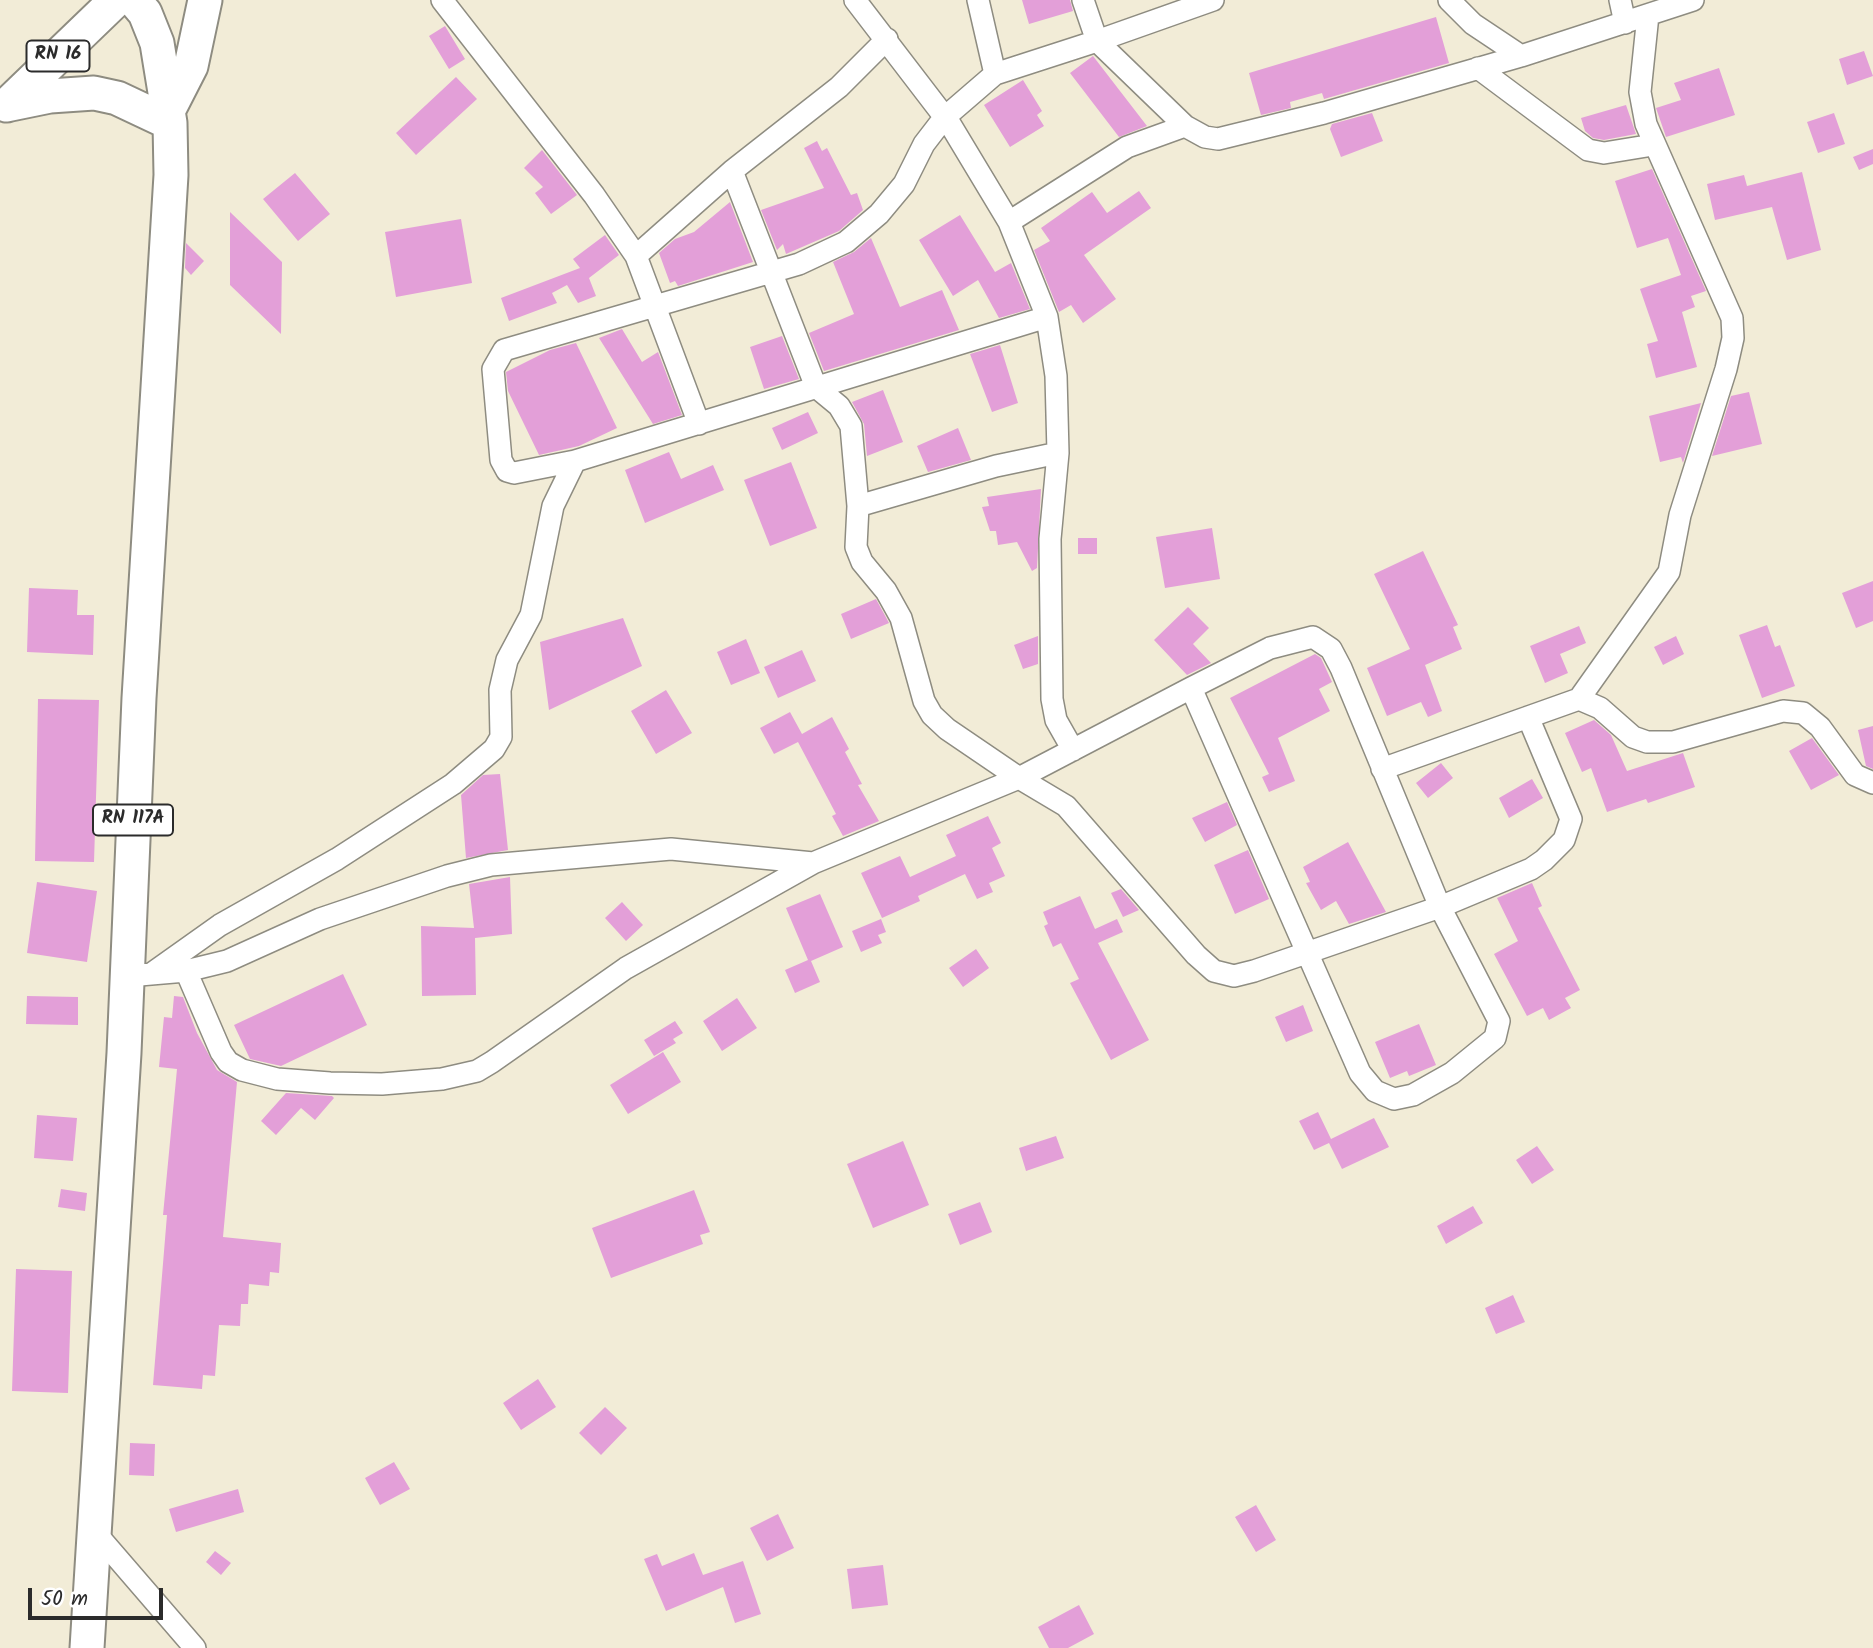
<!DOCTYPE html>
<html>
<head>
<meta charset="utf-8">
<style>
  body { margin:0 }
  #map { position:relative; width:1873px; height:1648px; overflow:hidden; background:#f2ecd7; font-family:Kalam,sans-serif }
  canvas { display:block }
  .scale { position:absolute; left:28px; top:1588px; width:135px; height:32px; box-sizing:border-box; border:4px solid #2b2b2b; border-top:0; padding-left:9px; font-size:21px; line-height:24px; white-space:nowrap; color:#2b2b2b; -webkit-text-stroke:5px #fff; paint-order:stroke }
</style>
</head>
<body>
<div id="map">
<canvas width="1873" height="1648"></canvas>
<div class="scale">50 m</div>
</div>
<script>
const ctx = document.querySelector('canvas').getContext('2d');
ctx.lineJoin = 'round';
function fill(path, color) { ctx.fillStyle = color; ctx.fill(path, 'evenodd'); }
const shape = rows => new Path2D(rows.map(r => 'M' + r).join(''));
function strokePath(path, color, width, dash) { ctx.strokeStyle = color; ctx.lineWidth = width; ctx.lineCap = dash ? 'butt' : 'round'; ctx.setLineDash(dash || []); ctx.stroke(path); }
function label(font, color, halo, rows, align = 'center') {
  ctx.font = font + ' Kalam,sans-serif'; ctx.lineWidth = 6; ctx.setLineDash([]); ctx.textBaseline = 'middle'; ctx.strokeStyle = halo; ctx.fillStyle = color; for (const [text, x, y, turn = 0] of rows) {
    ctx.save(); ctx.translate(x, y); ctx.rotate((+turn || 0) * Math.PI / 180); ctx.textAlign = isNaN(turn) ? turn : align; if (halo) ctx.strokeText(text, 0, 0); ctx.fillText(text, 0, 0); ctx.restore();
  }
}
fill(shape([
  [1022,0,1070,0,1073,11,1029,24],
  [1436,17,1449,63,1324,99,1322,93,1290,102,1291,108,1261,115,1249,73],
  [445,26,465,59,449,69,429,36],
  [1864,51,1873,76,1847,85,1839,59],
  [1093,56,1147,126,1119,137,1070,73],
  [1719,68,1735,115,1666,137,1656,108,1681,100,1674,83],
  [456,77,477,99,416,155,396,133],
  [1023,80,1042,111,1037,115,1044,126,1010,147,984,105],
  [1626,105,1636,134,1604,140,1593,138,1585,131,1581,118],
  [1372,113,1383,141,1341,157,1330,129,1332,124],
  [1834,113,1845,144,1818,153,1807,122],
  [817,141,822,151,827,148,851,195,857,193,863,210,839,231,786,254,783,244,777,250,761,210,824,188,804,148],
  [1873,149,1873,164,1859,170,1853,157],
  [542,150,577,195,551,214,535,193,543,187,524,168],
  [1652,169,1706,291,1691,296,1695,307,1682,312,1697,367,1656,378,1647,344,1658,341,1640,289,1681,275,1668,238,1637,248,1615,181],
  [1802,172,1821,250,1787,260,1772,207,1715,220,1707,184,1744,175,1747,186],
  [295,173,330,214,298,241,263,199],
  [1139,191,1151,208,1084,255,1116,299,1083,323,1071,305,1059,312,1034,250,1050,241,1041,228,1092,192,1107,213],
  [730,202,753,262,678,286,675,281,670,283,659,253,675,239,694,232],
  [230,212,282,262,281,334,230,285],
  [960,215,995,272,1011,263,1030,309,999,318,978,280,953,296,919,240],
  [461,219,472,283,396,297,385,232],
  [605,235,619,255,589,278,596,296,578,303,567,285,552,293,557,303,509,321,501,298,580,268,573,259],
  [871,238,900,307,942,290,959,330,824,371,809,333,854,314,833,262,854,252],
  [186,243,204,261,191,275,185,268],
  [622,329,642,362,658,352,682,415,653,424,599,338],
  [782,336,799,379,764,389,750,347],
  [576,343,617,428,579,446,539,455,508,391,506,372,550,350],
  [1000,345,1018,403,992,412,970,354],
  [883,390,903,442,867,456,864,424,852,402],
  [1749,392,1762,444,1712,456,1731,396],
  [1701,403,1683,463,1681,457,1660,462,1649,416],
  [808,412,818,433,782,450,772,428],
  [958,428,971,460,928,472,917,446],
  [669,452,681,479,713,465,724,490,645,523,625,470],
  [791,462,817,528,770,546,744,480],
  [1041,489,1037,568,1032,571,1017,542,998,545,996,531,990,531,982,507,989,506,987,497],
  [1212,528,1220,579,1165,588,1156,537],
  [1078,538,1097,538,1097,554,1078,554],
  [1423,551,1458,625,1453,627,1462,649,1425,665,1442,711,1428,717,1421,702,1387,716,1367,668,1410,649,1374,574],
  [1873,581,1873,621,1856,628,1842,593],
  [29,588,78,590,77,615,94,615,93,655,27,652],
  [876,599,889,623,851,639,841,614],
  [1188,607,1209,628,1193,644,1211,663,1187,675,1154,640],
  [623,618,642,666,549,710,540,642],
  [1767,625,1775,647,1780,645,1795,686,1762,698,1739,635],
  [1579,626,1586,643,1560,654,1568,673,1545,683,1530,646],
  [1038,636,1038,664,1023,669,1014,645],
  [1676,636,1684,654,1663,665,1654,647],
  [746,639,760,673,731,685,717,652],
  [802,650,816,681,778,698,764,667],
  [1315,654,1321,658,1332,682,1319,689,1330,711,1278,738,1295,781,1269,792,1262,777,1269,774,1230,698],
  [666,690,692,733,656,754,631,711],
  [38,699,99,700,94,862,35,861],
  [790,712,802,734,832,717,849,749,845,752,862,784,858,785,879,821,843,836,832,816,836,814,798,742,774,754,760,728],
  [1594,720,1611,735,1627,771,1683,753,1695,787,1648,803,1646,799,1607,812,1591,768,1582,772,1565,733],
  [1873,726,1873,769,1866,766,1858,730],
  [1812,738,1839,775,1811,790,1789,751],
  [1441,763,1453,778,1428,798,1416,783],
  [500,774,508,850,466,858,461,795,483,775],
  [1532,779,1543,798,1509,818,1499,798],
  [1227,802,1237,825,1205,842,1192,818],
  [988,816,1001,843,992,848,1005,876,989,883,993,892,977,899,965,874,918,896,920,901,882,918,861,873,900,856,910,877,956,856,946,835],
  [1348,842,1386,912,1349,924,1336,901,1321,910,1306,883,1310,882,1303,867],
  [1248,850,1269,899,1235,914,1214,865],
  [510,877,512,934,475,938,476,995,422,996,421,926,474,928,469,884],
  [37,882,97,891,87,962,27,953],
  [1532,883,1542,906,1538,908,1580,990,1565,998,1571,1008,1549,1020,1543,1008,1527,1016,1494,954,1518,941,1497,898],
  [1121,889,1139,910,1123,917,1111,893],
  [820,894,843,947,811,961,820,982,795,993,785,970,808,960,786,908],
  [1080,896,1095,929,1117,919,1123,932,1098,943,1149,1040,1111,1060,1070,983,1079,979,1061,943,1053,947,1044,926,1048,924,1043,912],
  [622,902,643,925,626,941,605,918],
  [881,919,886,932,878,935,882,943,861,952,852,931],
  [976,949,989,968,963,987,949,968],
  [343,974,367,1025,281,1066,250,1059,234,1025],
  [27,996,78,997,78,1025,26,1024],
  [174,996,183,997,197,1033,217,1070,237,1082,223,1237,281,1243,279,1273,270,1272,269,1286,249,1284,248,1304,241,1304,240,1326,219,1325,215,1376,203,1375,202,1389,153,1385,167,1215,163,1215,177,1069,159,1067,164,1017,172,1018],
  [737,998,757,1028,722,1051,703,1021],
  [1303,1005,1313,1031,1286,1042,1275,1017],
  [675,1021,683,1033,673,1039,676,1043,654,1056,644,1040],
  [1419,1024,1436,1065,1409,1076,1407,1071,1390,1078,1375,1042],
  [663,1052,681,1082,628,1114,610,1085],
  [286,1093,332,1096,334,1098,315,1120,301,1108,276,1135,261,1121],
  [1318,1112,1331,1139,1374,1118,1389,1147,1342,1169,1329,1143,1314,1150,1299,1121],
  [37,1115,77,1118,73,1161,34,1158],
  [1056,1136,1064,1158,1026,1171,1019,1148],
  [903,1141,929,1205,873,1228,847,1164],
  [1537,1146,1554,1170,1532,1184,1516,1160],
  [61,1189,87,1193,85,1211,58,1207],
  [694,1190,710,1232,700,1235,703,1244,611,1278,592,1228],
  [980,1202,992,1232,960,1245,948,1214],
  [1473,1206,1483,1223,1446,1244,1437,1226],
  [16,1269,72,1271,68,1393,12,1391],
  [1513,1295,1525,1322,1496,1334,1485,1308],
  [538,1379,556,1407,521,1430,503,1403],
  [605,1407,627,1428,601,1455,579,1433],
  [130,1443,155,1444,154,1476,129,1475],
  [394,1462,410,1489,380,1505,365,1478],
  [238,1489,244,1512,176,1532,169,1509],
  [1256,1505,1276,1540,1256,1552,1235,1517],
  [778,1514,794,1548,767,1561,750,1528],
  [215,1551,231,1563,221,1575,206,1562],
  [694,1553,703,1575,743,1561,761,1614,735,1623,723,1587,666,1611,644,1559,657,1554,662,1566],
  [883,1565,888,1605,852,1609,847,1569],
  [1079,1605,1094,1634,1068,1648,1049,1648,1038,1627]
]), '#e39fd8');
const minor = shape([
  [442,0,594,195,636,256,732,171,839,87,887,39],
  [855,0,950,124,1009,222,1047,317,1056,376,1058,453,1050,539,1052,699,1056,720,1073,750],
  [978,0,995,74,944,118,924,144,904,184,879,214,846,242,799,264,504,350,493,369,501,460,507,471,514,473,575,461,1047,317],
  [1083,0,1097,41,1213,0],
  [1449,0,1473,24,1521,56],
  [1620,0,1625,23],
  [1478,68,1588,150,1604,153,1653,145],
  [995,74,1097,41,1185,126,1205,137,1218,139,1324,113,1521,56,1693,0],
  [732,171,816,387,839,406,851,426,858,506,856,547,862,562,886,591,901,618,924,701,932,715,947,729,1019,778,1066,806,1196,955,1214,971,1234,976,1254,971,1440,907,1531,869,1544,860,1564,840,1571,819,1528,717],
  [1009,222,1127,147,1185,126],
  [636,256,699,424],
  [858,506,996,466,1058,453],
  [1579,699,1600,708,1633,737,1647,742,1673,742,1783,711,1803,713,1820,727,1855,775,1873,783],
  [1382,769,1579,699,1669,572,1680,515,1726,369,1733,338,1732,318,1646,124,1640,92,1648,15],
  [186,971,221,1052,228,1062,242,1070,277,1079,330,1083,382,1084,442,1079,477,1071,492,1062,626,968,813,863],
  [151,974,220,925,337,859,453,784,494,749,501,737,500,690,507,660,531,615,553,506,575,461],
  [128,976,186,971,227,961,320,919,447,876,491,865,671,849,813,863,1019,778,1191,688,1270,648,1313,637,1331,649,1341,668,1440,907,1499,1021,1495,1038,1452,1073,1413,1095,1394,1099,1375,1091,1360,1073,1191,688],
  [94,1531,195,1648]
]);
const primary = shape([
  [6,105,50,96,94,93,117,98,170,123],
  [7,105,116,0],
  [168,111,191,66,205,0],
  [87,1648,124,1053,139,698,171,175,170,123,157,43,145,13,134,0]
]);
strokePath(minor, '#8e8c81', 24);
strokePath(primary, '#8e8c81', 37);
strokePath(minor, '#fff', 21);
strokePath(primary, '#fff', 33);
for (const [x, y, w] of [
  [58,56,63],
  [133,820,80]
]) { const box = new Path2D(); box.roundRect(x - w / 2, y - 15.5, w, 31, 5); ctx.fillStyle = '#fff'; ctx.fill(box); strokePath(box, '#2b2b2b', 2); }
label('bold 19px', '#2b2b2b', null, [
  ["RN 16",58,56],
  ["RN 117A",133,820]
]);
</script>
</body>
</html>
